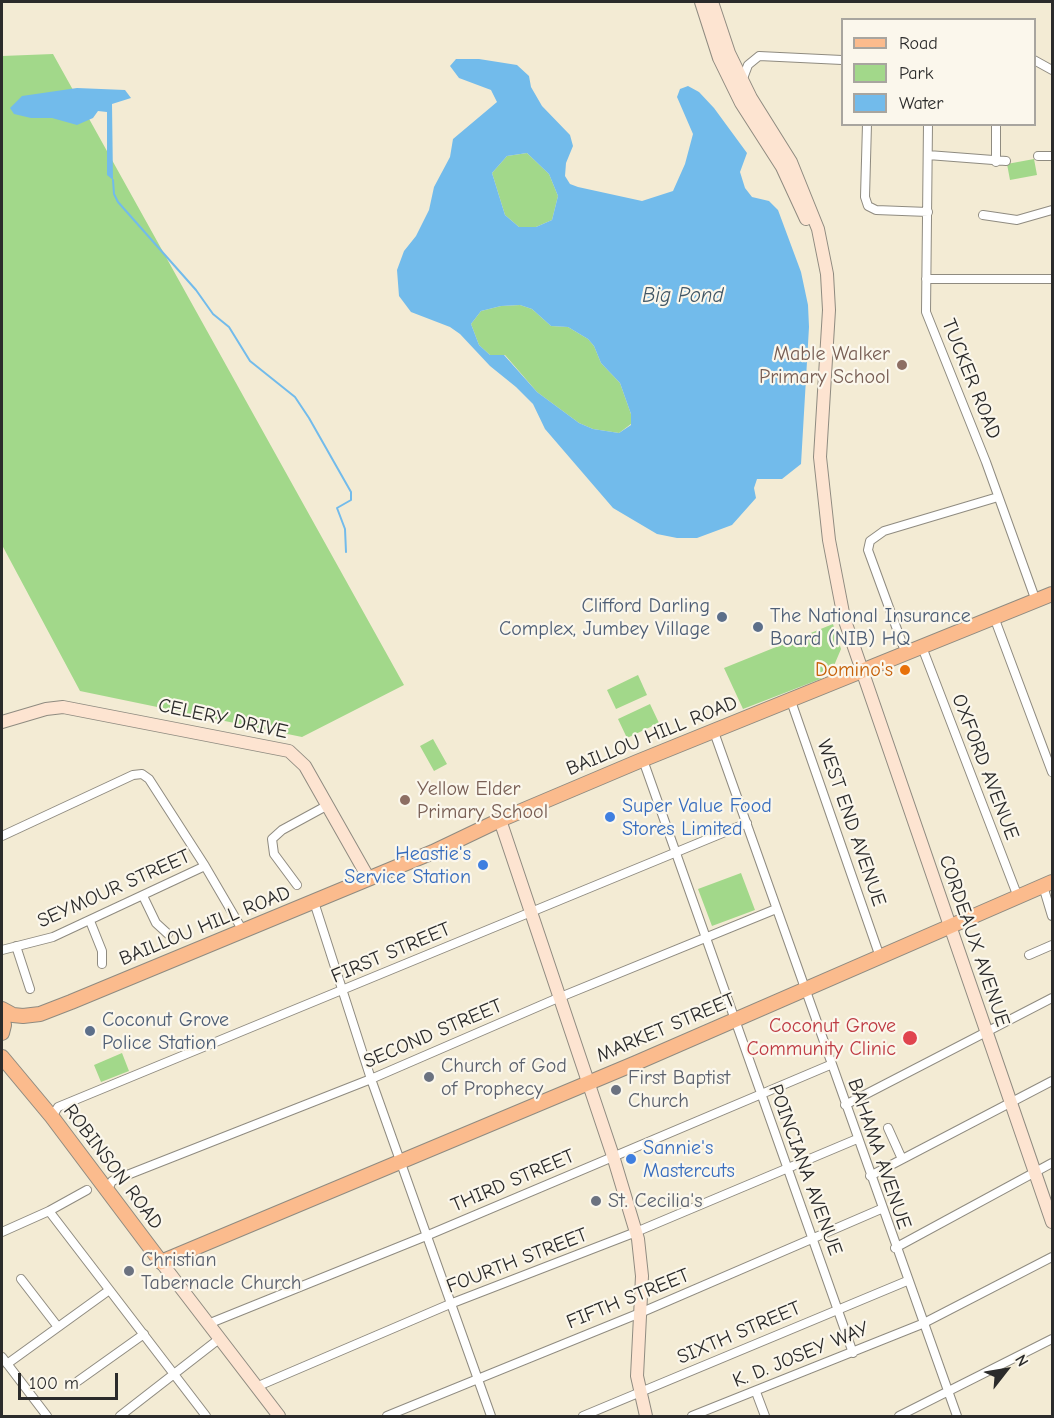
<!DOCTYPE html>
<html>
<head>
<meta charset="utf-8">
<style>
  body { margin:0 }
  #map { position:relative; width:1054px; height:1418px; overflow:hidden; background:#f3ebd4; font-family:"Comic Neue",sans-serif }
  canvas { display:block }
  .frame { position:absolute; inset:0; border:3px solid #2b2b2b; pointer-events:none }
  .legend { position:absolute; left:841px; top:18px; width:195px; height:108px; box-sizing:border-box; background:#fbf7ec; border:2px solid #a8a59f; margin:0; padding:8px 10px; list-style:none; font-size:18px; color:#2b2b2b }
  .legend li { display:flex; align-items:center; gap:12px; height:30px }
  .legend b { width:30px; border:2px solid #a8a59f }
  .north { position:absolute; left:976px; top:1340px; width:60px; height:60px; -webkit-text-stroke:4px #fbf7ec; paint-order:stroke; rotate:59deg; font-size:16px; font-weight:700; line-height:24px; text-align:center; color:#2b2b2b }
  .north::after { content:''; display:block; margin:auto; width:21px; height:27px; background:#2b2b2b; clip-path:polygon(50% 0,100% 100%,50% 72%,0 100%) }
  .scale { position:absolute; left:18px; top:1373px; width:100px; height:27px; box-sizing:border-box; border:3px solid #2b2b2b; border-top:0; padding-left:8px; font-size:18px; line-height:21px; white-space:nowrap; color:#2b2b2b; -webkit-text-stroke:4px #fbf7ec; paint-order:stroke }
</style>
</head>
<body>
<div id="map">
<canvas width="1054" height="1418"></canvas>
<div class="frame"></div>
<ul class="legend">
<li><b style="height:8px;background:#fbbb8d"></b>Road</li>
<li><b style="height:16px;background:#a2d88a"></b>Park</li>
<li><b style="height:16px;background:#72bbeb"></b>Water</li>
</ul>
<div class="north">N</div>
<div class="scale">100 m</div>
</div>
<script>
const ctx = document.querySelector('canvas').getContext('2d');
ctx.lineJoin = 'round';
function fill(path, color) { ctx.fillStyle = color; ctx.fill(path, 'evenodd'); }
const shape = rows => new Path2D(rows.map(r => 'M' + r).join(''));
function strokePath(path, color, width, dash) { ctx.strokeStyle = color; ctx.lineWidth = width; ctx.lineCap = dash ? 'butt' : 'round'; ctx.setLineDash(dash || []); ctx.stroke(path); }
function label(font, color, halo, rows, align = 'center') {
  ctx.font = font + ' "Comic Neue",sans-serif'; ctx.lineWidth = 4.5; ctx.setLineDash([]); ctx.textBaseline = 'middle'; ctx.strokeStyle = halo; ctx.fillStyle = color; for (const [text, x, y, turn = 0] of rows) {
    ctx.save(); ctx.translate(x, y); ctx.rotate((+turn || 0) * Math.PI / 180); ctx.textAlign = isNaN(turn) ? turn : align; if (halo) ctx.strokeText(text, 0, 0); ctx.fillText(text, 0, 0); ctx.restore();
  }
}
fill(shape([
  [53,54,404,685,302,737,80,691,2,545,2,56],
  [527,153,549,174,558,196,552,220,536,227,519,227,505,215,492,173,507,156],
  [1034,159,1037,175,1010,180,1007,164],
  [520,305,532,309,551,326,568,327,588,339,594,346,601,363,620,383,631,414,631,424,619,433,593,429,579,423,537,392,505,355,490,355,479,345,471,324,481,311,501,306],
  [833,624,841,649,833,668,823,678,743,709,724,668],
  [638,675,647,695,616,709,607,690],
  [650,704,659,723,627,738,618,719],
  [433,739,447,764,434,771,420,746],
  [741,873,755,910,712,926,698,889],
  [122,1053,129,1071,101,1082,94,1065]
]), '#a2d88a');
fill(shape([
  [456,59,479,59,517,65,529,76,531,87,542,106,570,135,573,146,566,163,565,176,570,184,578,187,642,201,673,191,685,164,693,134,677,97,680,89,688,86,699,92,714,108,747,153,740,172,745,188,752,197,769,201,778,210,801,272,808,305,809,327,801,464,782,479,757,479,754,488,756,498,732,525,697,538,677,538,657,534,613,508,545,429,533,404,516,387,490,366,460,334,450,327,411,312,399,296,397,270,404,251,416,236,429,210,434,187,450,157,453,139,497,102,491,90,459,78,450,66],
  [527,153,549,174,558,196,552,220,536,227,519,227,505,215,492,173,507,156],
  [520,305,532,309,551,326,568,327,588,339,594,346,601,363,620,383,631,414,631,425,619,433,593,429,579,423,537,392,504,355,490,355,479,345,471,324,481,311,501,306],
  [77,88,125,90,131,98,112,104,113,180,107,175,107,112,98,111,93,118,77,125,52,118,31,118,14,114,10,108,22,96]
]), '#72bbeb');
strokePath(shape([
  [113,180,114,194,118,202,196,290,213,314,229,327,250,361,295,397,309,418,351,492,351,500,337,508,345,529,346,552]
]), '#72bbeb', 2);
const street = shape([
  [1034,60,1052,70],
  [742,81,748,65,759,56,842,60],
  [867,124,865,197,868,206,876,210,928,212],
  [928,124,926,312,986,462,1036,601],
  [928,155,1006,161],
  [1038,156,1052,156],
  [996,162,996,124],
  [983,215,1017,220,1052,210],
  [926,279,1052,279],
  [994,617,1052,772],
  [922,647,1018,897],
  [906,654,868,550,870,541,884,531,998,497],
  [791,701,880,957],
  [714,732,957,1416],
  [643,760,853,1353],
  [2,836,133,775,142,774,149,779,205,866,243,931],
  [297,885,274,854,272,839,282,830,328,805],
  [1043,886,1052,916],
  [143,896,156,923,168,934],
  [314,902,371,1079,491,1416],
  [90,921,102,951,102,964],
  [16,946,30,989],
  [2,950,53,937,205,866],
  [1029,955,1052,945],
  [845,1105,1052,998],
  [52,1117,58,1107,747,823],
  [888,1128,902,1159],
  [870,1176,1052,1081],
  [107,1191,112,1181,371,1079,558,998,776,909],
  [49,1211,206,1416],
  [2,1232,49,1211,87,1190],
  [895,1248,1052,1163],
  [21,1279,58,1327],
  [208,1324,426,1236,830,1065],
  [2,1357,47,1416],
  [7,1364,108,1291],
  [78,1381,144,1334],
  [256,1387,450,1304,636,1232,857,1139],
  [756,1392,765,1416],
  [120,1416,219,1339],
  [387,1416,640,1313,881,1209],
  [583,1416,907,1281],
  [692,1416,922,1324,1052,1257],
  [899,1416,1052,1339]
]);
const secondary = shape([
  [701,2,719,58,741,103,782,167,806,219],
  [712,2,729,53,751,98,791,162,818,229,827,274,829,310,820,457,829,540,844,618,1052,1222],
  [2,722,46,709,63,707,289,751,305,766,369,879],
  [500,820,613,1156,638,1239,642,1276,637,1376,646,1416],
  [161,1262,279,1416]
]);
const primary = shape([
  [2,1009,13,1015,23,1016,40,1014,71,1002,433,852,500,820,637,762,1052,594],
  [2,1016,4,1025,2,1033],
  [2,1057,52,1117,161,1262,636,1063,1052,882]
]);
strokePath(street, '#8f8b80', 10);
strokePath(secondary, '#8f8b80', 14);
strokePath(primary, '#8f8b80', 16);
strokePath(street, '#fff', 8);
strokePath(secondary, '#fde4d1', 12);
strokePath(primary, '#fbbb8d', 14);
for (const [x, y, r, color] of [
  [902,365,6,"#8d6e63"],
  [722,617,6,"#5c6f8a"],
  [758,627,6,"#5c6f8a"],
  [905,670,6,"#e8710a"],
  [405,800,6,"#8d6e63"],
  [610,817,6,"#3f7fe0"],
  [483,865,6,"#3f7fe0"],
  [90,1031,6,"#5c6f8a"],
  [910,1038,8,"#e0444e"],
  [429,1077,6,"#6b7280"],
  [616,1090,6,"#6b7280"],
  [631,1159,6,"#3f7fe0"],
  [596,1201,6,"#6b7280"],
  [129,1271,6,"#6b7280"]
]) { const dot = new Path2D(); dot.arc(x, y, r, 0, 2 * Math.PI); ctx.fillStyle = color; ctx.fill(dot); strokePath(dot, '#fbf7ec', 2); }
label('20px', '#785e54', '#fbf7ec', [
  ["Mable Walker",890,354],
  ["Primary School",890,377],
  ["Yellow Elder",417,789,"left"],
  ["Primary School",417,812,"left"]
], 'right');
label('20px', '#2b2b2b', '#fbf7ec', [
  ["TUCKER ROAD",971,379,68],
  ["CELERY DRIVE",223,719,12],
  ["BAILLOU HILL ROAD",652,736,-22],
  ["OXFORD AVENUE",985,767,69],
  ["WEST END AVENUE",851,823,71],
  ["SEYMOUR STREET",114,889,-24],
  ["BAILLOU HILL ROAD",205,926,-22],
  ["CORDEAUX AVENUE",974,941,71],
  ["FIRST STREET",391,953,-23],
  ["MARKET STREET",666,1028,-23],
  ["SECOND STREET",433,1034,-23],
  ["BAHAMA AVENUE",879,1154,71],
  ["ROBINSON ROAD",113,1167,53],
  ["POINCIANA AVENUE",805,1170,70],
  ["THIRD STREET",513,1181,-23],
  ["FOURTH STREET",517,1261,-21],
  ["FIFTH STREET",628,1299,-22],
  ["SIXTH STREET",739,1333,-23],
  ["K. D. JOSEY WAY",801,1355,-22]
]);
label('20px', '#4e5e75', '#fbf7ec', [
  ["Clifford Darling",710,606,"right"],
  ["Complex, Jumbey Village",710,629,"right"],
  ["The National Insurance",770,616],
  ["Board (NIB) HQ",770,639],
  ["Coconut Grove",102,1020],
  ["Police Station",102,1043]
], 'left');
label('20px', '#c56008', '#fbf7ec', [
  ["Domino's",893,670]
], 'right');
label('20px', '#366cbe', '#fbf7ec', [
  ["Super Value Food",622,806],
  ["Stores Limited",622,829],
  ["Heastie's",471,854,"right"],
  ["Service Station",471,877,"right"],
  ["Sannie's",643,1148],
  ["Mastercuts",643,1171]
], 'left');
label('20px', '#be3a42', '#fbf7ec', [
  ["Coconut Grove",896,1026],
  ["Community Clinic",896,1049]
], 'right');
label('20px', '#5b616d', '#fbf7ec', [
  ["Church of God",441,1066],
  ["of Prophecy",441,1089],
  ["First Baptist",628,1078],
  ["Church",628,1101],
  ["St. Cecilia's",608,1201],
  ["Christian",141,1260],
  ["Tabernacle Church",141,1283]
], 'left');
label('italic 21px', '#405665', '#fbf7ec', [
  ["Big Pond",683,296]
]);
</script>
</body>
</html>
